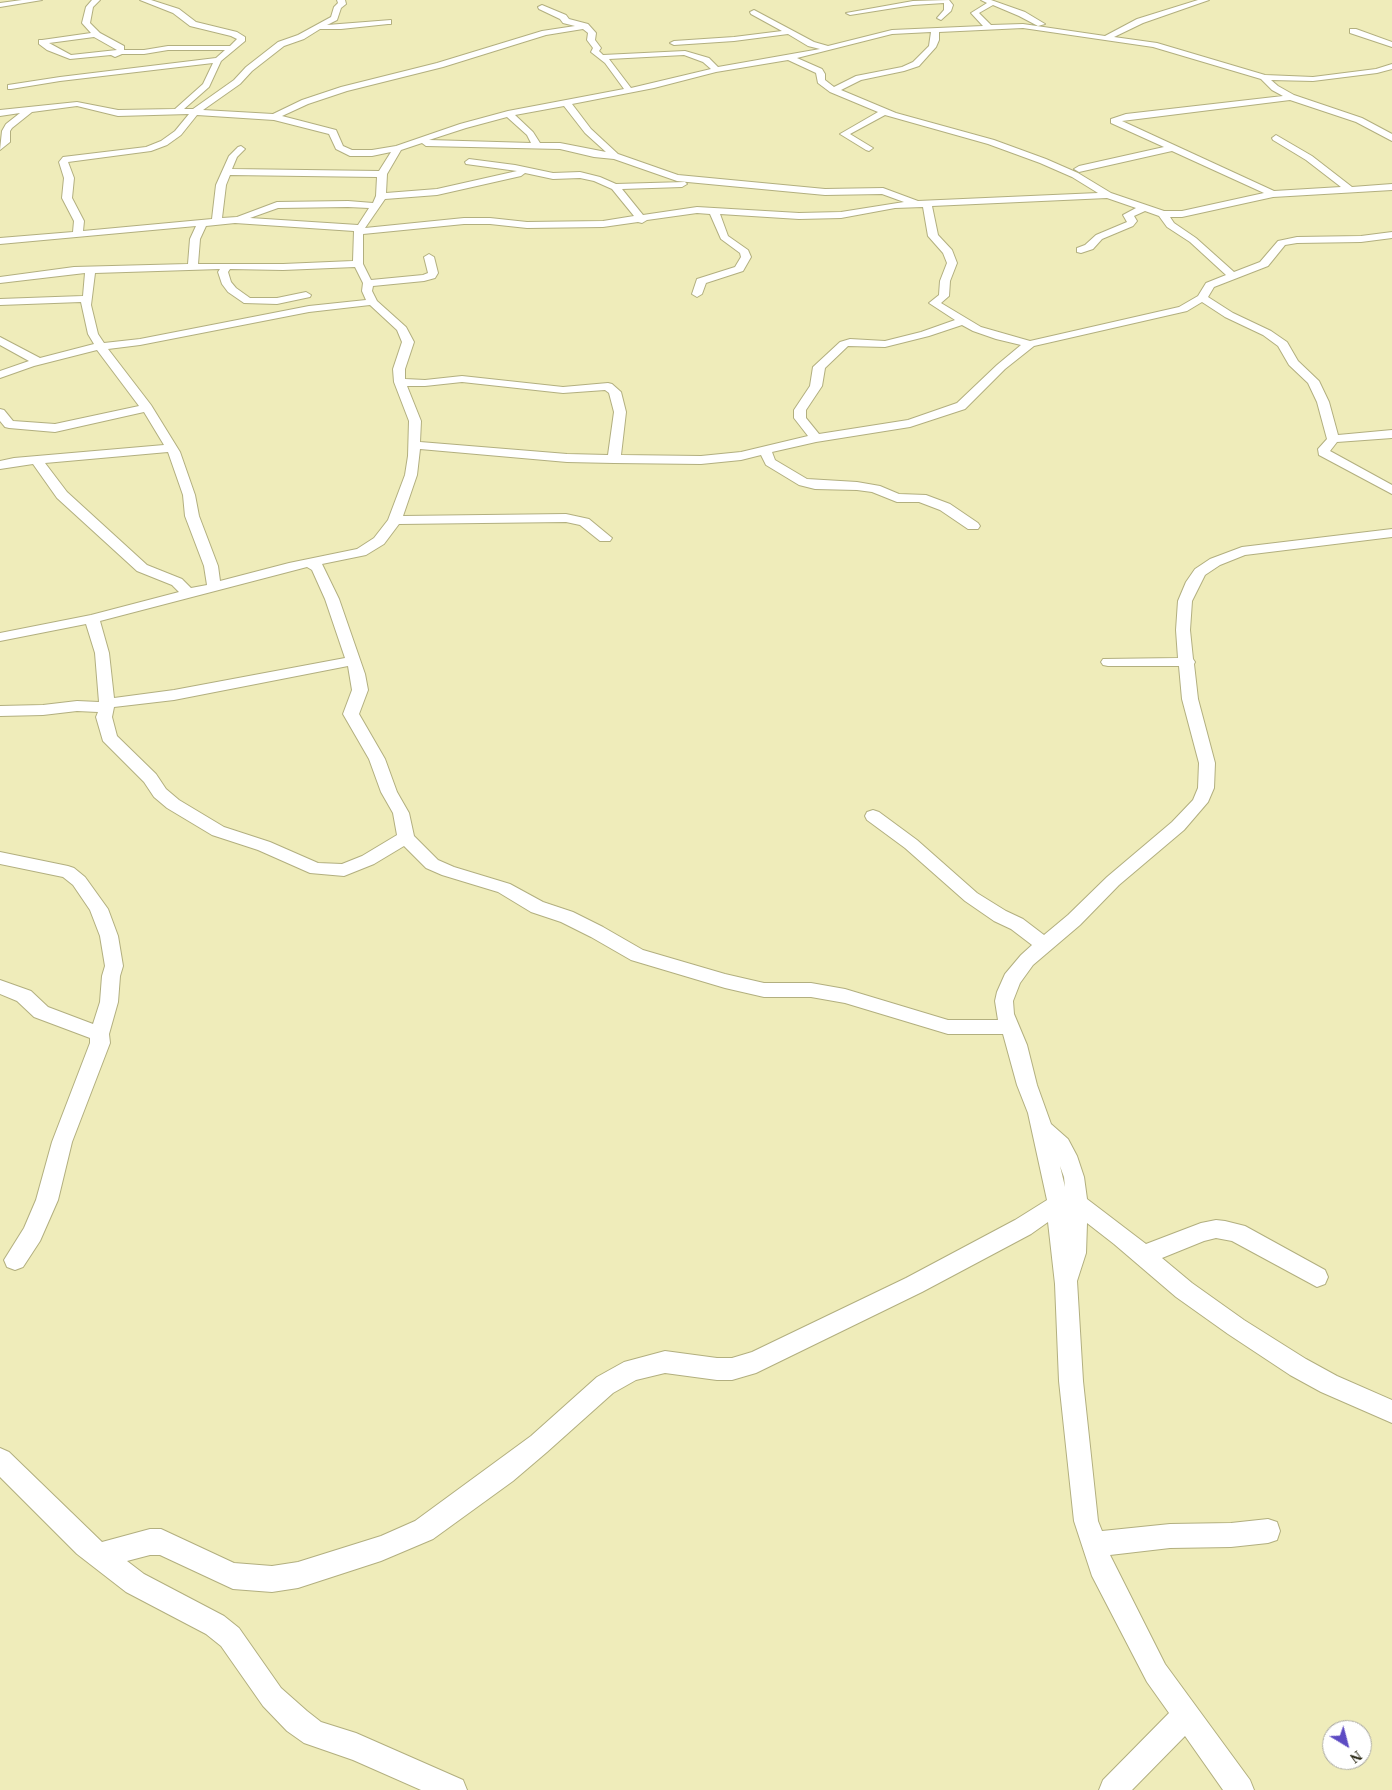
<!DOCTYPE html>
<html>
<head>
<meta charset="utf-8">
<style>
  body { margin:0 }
  #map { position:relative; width:1392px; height:1790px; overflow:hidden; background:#efecba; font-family:Georgia,serif }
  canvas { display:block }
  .north { position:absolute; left:1322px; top:1720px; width:50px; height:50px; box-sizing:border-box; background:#fff; border:1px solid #a7a69f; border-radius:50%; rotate:143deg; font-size:14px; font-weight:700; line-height:20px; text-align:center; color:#23210e }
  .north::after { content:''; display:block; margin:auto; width:18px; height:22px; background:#5d4bc3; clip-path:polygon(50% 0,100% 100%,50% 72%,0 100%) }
</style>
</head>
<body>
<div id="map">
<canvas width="1392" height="1790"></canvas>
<div class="north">N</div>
</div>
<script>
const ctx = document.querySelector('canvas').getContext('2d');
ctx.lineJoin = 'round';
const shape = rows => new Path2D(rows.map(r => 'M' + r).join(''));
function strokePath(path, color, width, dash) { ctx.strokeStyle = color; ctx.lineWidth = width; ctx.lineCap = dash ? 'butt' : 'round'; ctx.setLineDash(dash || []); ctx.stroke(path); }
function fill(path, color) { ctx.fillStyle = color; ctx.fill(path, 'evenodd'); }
const minor = shape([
  [22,0,42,0,0,7,0,3,22,0],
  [92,0,100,0,93,7,90,23,100,33,124,46,124,50,144,50,168,46,230,46,237,39,231,36,190,26,173,13,140,0,151,0,179,9,196,22,237,32,245,37,245,41,221,61,209,87,184,109,193,109,234,80,246,67,278,42,298,35,331,17,334,7,338,3,337,0,345,0,346,4,341,8,337,20,327,25,391,20,391,24,388,24,341,29,320,29,304,39,284,46,252,71,240,84,203,110,273,114,302,100,341,87,437,63,542,31,575,26,563,23,560,19,539,9,538,7,542,5,566,15,569,19,588,24,596,33,595,40,601,48,599,51,603,55,685,51,709,58,718,67,820,49,808,46,788,34,734,41,674,45,670,43,674,41,734,37,782,31,751,14,750,12,754,10,814,42,828,46,892,30,983,26,971,13,987,3,981,0,991,0,1025,12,1045,24,1038,26,1019,16,993,5,979,13,991,25,1023,24,1105,36,1137,19,1198,0,1209,0,1143,23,1114,37,1157,43,1265,75,1313,77,1376,69,1392,64,1392,69,1377,73,1313,81,1271,80,1278,86,1294,95,1362,118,1392,134,1392,141,1356,122,1290,100,1122,121,1274,191,1341,187,1306,160,1273,140,1272,138,1276,135,1312,156,1352,187,1392,184,1392,190,1273,197,1182,217,1170,217,1174,223,1196,238,1234,272,1260,262,1278,241,1297,237,1361,236,1392,232,1392,238,1361,242,1297,243,1285,245,1268,266,1214,287,1208,297,1233,313,1271,331,1287,342,1298,361,1319,381,1329,402,1338,435,1392,430,1392,438,1337,442,1330,451,1392,485,1392,494,1319,455,1318,449,1327,439,1317,402,1308,383,1289,365,1278,346,1263,335,1225,317,1202,302,1187,311,1034,346,1005,369,965,409,910,427,816,442,772,452,775,460,807,479,857,482,880,486,899,494,926,495,950,504,978,523,980,526,978,529,968,529,940,510,919,502,897,502,872,492,857,490,815,489,799,485,766,465,761,455,741,460,701,464,614,463,567,462,420,449,417,475,403,516,566,514,589,519,612,538,610,541,600,541,580,525,566,522,399,524,384,544,366,555,322,564,339,599,365,674,368,690,359,714,385,759,397,792,409,813,414,836,438,860,454,867,510,884,543,902,573,912,603,927,643,950,725,974,764,983,811,983,845,989,948,1020,998,1020,995,1001,997,992,1005,974,1021,955,1032,945,1011,929,994,921,965,901,905,848,867,820,865,816,867,812,873,810,879,812,917,840,977,893,1006,911,1023,919,1044,935,1068,915,1107,877,1172,822,1193,800,1198,788,1199,763,1182,699,1179,666,1108,666,1103,665,1101,662,1103,659,1178,658,1176,630,1178,601,1186,582,1195,569,1210,559,1242,547,1392,529,1392,537,1245,555,1220,565,1205,575,1192,601,1190,630,1193,659,1195,662,1194,664,1198,699,1215,763,1214,788,1208,802,1184,830,1119,885,1080,925,1033,965,1020,983,1013,1001,1014,1014,1027,1045,1037,1085,1051,1124,1068,1139,1077,1156,1084,1177,1087,1199,1146,1244,1201,1223,1216,1220,1225,1221,1245,1226,1325,1270,1328,1277,1325,1284,1317,1287,1232,1241,1216,1238,1204,1241,1162,1258,1192,1283,1244,1320,1306,1359,1337,1376,1392,1400,1392,1423,1321,1392,1290,1375,1228,1334,1176,1297,1114,1244,1087,1223,1086,1253,1077,1281,1083,1381,1098,1521,1102,1531,1170,1524,1231,1523,1268,1519,1277,1522,1280,1531,1277,1540,1268,1543,1231,1547,1170,1548,1110,1555,1165,1664,1250,1780,1254,1790,1223,1790,1185,1736,1132,1790,1099,1790,1103,1780,1169,1713,1147,1682,1092,1576,1074,1521,1059,1381,1055,1284,1048,1222,1031,1234,922,1292,756,1373,732,1380,717,1380,665,1373,636,1380,613,1393,547,1452,513,1481,433,1539,381,1561,298,1588,272,1592,233,1589,160,1555,150,1555,127,1561,144,1574,224,1616,239,1628,281,1688,307,1711,321,1722,356,1733,463,1780,467,1790,421,1790,353,1760,304,1743,287,1731,263,1706,221,1646,206,1634,126,1592,77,1554,0,1477,0,1448,9,1452,102,1542,150,1529,161,1529,234,1563,272,1566,298,1562,381,1536,415,1521,531,1436,597,1377,624,1362,665,1351,717,1358,732,1358,752,1352,906,1278,1015,1220,1047,1200,1028,1113,1017,1085,1003,1034,948,1034,845,1003,811,997,764,997,725,988,631,960,591,937,561,922,531,912,498,892,442,875,426,868,404,846,374,864,344,876,310,873,258,850,212,835,167,808,154,797,144,782,103,741,96,717,98,712,77,711,43,715,0,716,0,706,43,705,77,701,99,702,95,653,86,624,0,641,0,633,91,615,179,592,172,585,137,571,57,498,33,464,0,469,0,461,14,458,164,445,144,412,55,432,9,428,5,427,0,421,0,409,4,410,13,421,55,424,139,406,97,350,34,366,0,378,0,371,29,361,0,345,0,337,40,358,94,344,88,334,81,302,0,305,0,299,83,296,85,273,0,283,0,277,74,267,188,264,190,239,196,226,0,244,0,238,73,232,74,221,62,198,64,178,59,162,63,157,146,147,161,141,175,131,189,114,118,116,77,106,32,112,12,128,10,131,10,142,0,150,2,131,6,124,20,113,0,116,0,110,77,102,118,110,175,109,203,84,213,63,60,81,11,89,8,89,8,85,60,77,216,58,225,50,168,50,144,54,122,54,115,57,111,55,70,59,47,50,39,44,39,40,42,40,91,33,82,23,86,7,92,0],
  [1023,28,1153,47,1261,79,1272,90,1283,96,1126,114,1111,119,1111,123,1164,147,1079,166,1074,169,1079,172,1172,151,1264,193,1182,211,1164,211,1111,193,1078,173,1046,159,994,140,896,113,841,90,861,80,904,71,919,66,936,47,939,40,939,32,1023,28],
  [583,29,588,33,587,40,593,48,591,52,605,63,624,89,508,111,460,124,396,146,372,150,352,150,343,146,336,130,282,116,308,104,347,91,443,67,546,35,583,29],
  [931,32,929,46,913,62,902,67,856,76,834,87,825,80,825,74,822,69,797,58,892,34,931,32],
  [94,37,117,50,71,55,49,43,94,37],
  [684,55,703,62,711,69,631,88,609,59,684,55],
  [788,60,816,73,818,83,830,92,878,112,840,134,866,150,869,151,873,148,850,134,885,115,988,144,1040,163,1072,177,1098,193,918,201,883,188,825,189,678,175,618,154,591,129,572,104,654,88,716,72,788,60],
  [564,106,585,133,606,152,560,143,540,143,533,132,515,115,564,106],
  [197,115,274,120,329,134,336,149,350,156,372,156,391,152,379,171,232,169,237,157,245,149,241,146,238,147,229,156,216,185,212,219,83,231,84,221,72,198,74,178,68,162,151,151,167,145,181,135,197,115],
  [507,117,527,135,531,143,429,140,466,128,507,117],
  [422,143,426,146,560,149,594,157,614,159,677,181,825,195,882,194,904,202,841,212,799,213,697,207,643,215,622,189,682,187,687,184,685,182,616,184,600,177,580,172,553,173,515,165,469,159,465,162,466,164,517,171,437,189,386,193,387,174,401,150,422,143],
  [525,173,553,179,580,178,594,181,612,189,634,216,603,221,527,222,490,218,464,218,365,228,385,199,437,195,521,176,525,173],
  [230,175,377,177,376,196,373,203,348,201,277,202,237,217,222,218,226,185,230,175],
  [1107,198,1136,208,1123,215,1127,222,1096,235,1085,245,1077,248,1077,252,1081,253,1093,249,1102,239,1133,226,1137,221,1134,216,1145,211,1159,216,1167,227,1190,242,1226,275,1206,283,1198,296,1179,307,1030,341,981,327,941,303,949,296,950,281,957,263,952,250,938,235,932,206,1107,198],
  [348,207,369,208,358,225,250,218,278,208,348,207],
  [923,207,928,236,943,253,947,263,940,281,939,295,929,303,955,320,921,332,885,341,850,339,840,342,813,367,810,386,794,410,794,418,808,436,741,452,701,456,621,455,626,412,621,392,612,384,608,383,563,387,462,376,425,380,405,379,405,369,414,342,406,327,377,301,372,291,373,286,424,281,435,278,438,273,434,257,429,254,424,257,428,273,423,275,371,280,363,264,363,234,464,224,490,224,527,228,603,227,638,222,642,223,647,220,697,213,710,214,721,239,740,253,741,257,735,267,697,279,692,294,697,297,702,294,706,283,743,271,751,257,748,250,728,236,720,214,799,219,841,218,895,208,923,207],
  [235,223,354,231,353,261,283,264,198,264,200,239,206,226,235,223],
  [355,267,363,283,362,291,366,300,309,306,140,339,104,343,98,334,91,305,95,273,220,269,218,272,222,284,228,292,244,303,277,304,310,297,311,295,306,292,277,298,250,298,236,288,231,282,228,272,230,269,283,270,355,267],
  [370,305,397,330,402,342,393,369,394,382,409,421,408,456,405,475,388,520,374,538,357,549,289,563,220,581,218,566,199,516,195,495,180,452,151,405,108,349,140,345,309,312,370,305],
  [962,325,973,331,996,339,1021,345,997,365,957,403,908,420,819,434,806,418,806,410,822,386,825,368,848,346,885,347,929,336,962,325],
  [462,382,563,393,605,390,609,393,614,412,608,455,567,454,420,442,421,421,407,386,425,386,462,382],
  [168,452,183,495,185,516,204,566,207,585,191,588,182,579,147,565,67,492,45,463,168,452],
  [307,567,312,570,325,599,345,658,174,690,114,698,109,653,100,621,307,567],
  [348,666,352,690,343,714,369,759,381,792,393,813,397,835,362,856,342,864,318,863,270,842,224,827,179,800,166,789,156,774,117,736,112,717,114,707,174,700,348,666],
  [1060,1166,1064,1177,1065,1187,1060,1166],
  [949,0,953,5,951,11,941,20,937,18,944,10,944,3,913,5,850,15,846,13,913,1,949,0],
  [1350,29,1356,29,1392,42,1392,47,1350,33,1350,29],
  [0,852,68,866,74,868,85,877,108,909,118,936,123,966,120,976,118,1002,109,1034,110,1043,72,1142,58,1200,40,1241,23,1267,15,1270,7,1267,4,1260,24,1228,36,1200,52,1142,90,1043,90,1038,34,1017,17,1001,0,994,0,980,31,991,48,1007,93,1024,100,1002,102,976,105,966,100,936,90,910,73,885,63,877,0,864,0,852]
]);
strokePath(minor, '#b2af7f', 2);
fill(minor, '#fff');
</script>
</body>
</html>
